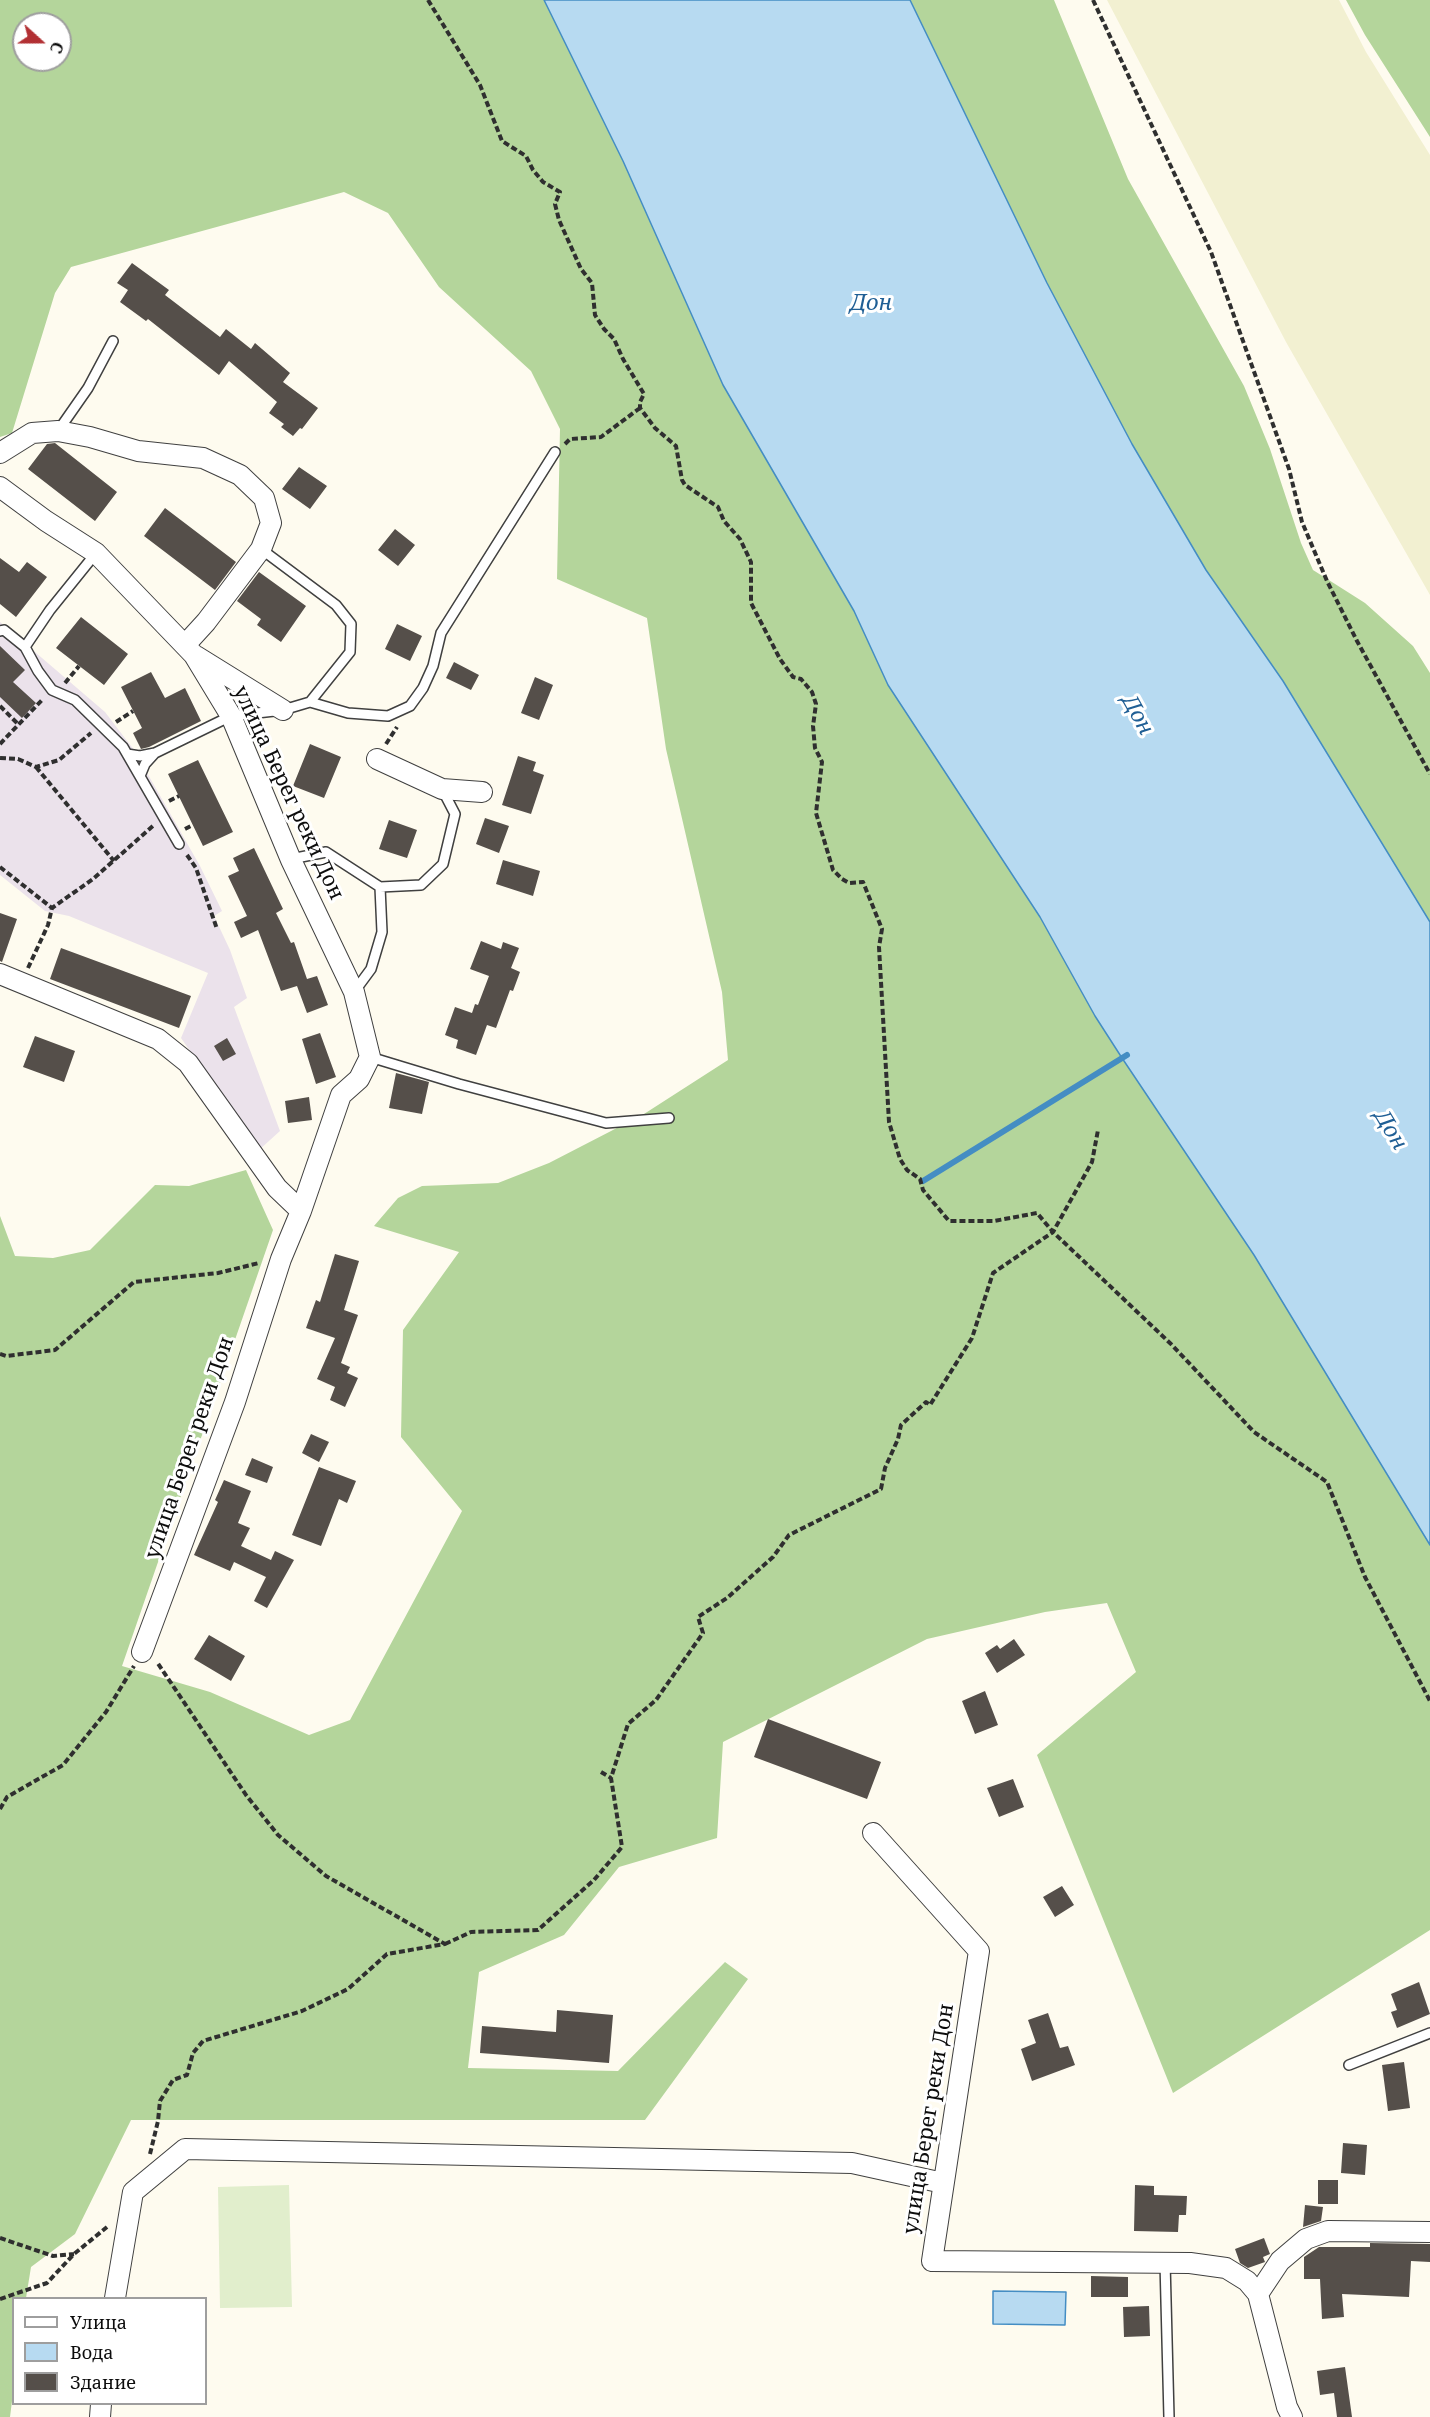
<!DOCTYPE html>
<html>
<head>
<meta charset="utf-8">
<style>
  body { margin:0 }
  #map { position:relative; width:1430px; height:2417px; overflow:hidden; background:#fefbef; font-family:"Noto Serif",serif }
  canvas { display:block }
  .legend { position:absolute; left:12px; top:2297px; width:195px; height:108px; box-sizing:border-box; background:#fff; border:2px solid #9e9e9e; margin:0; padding:8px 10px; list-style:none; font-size:18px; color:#0d0d0d }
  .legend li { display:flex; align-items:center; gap:12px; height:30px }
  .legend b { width:30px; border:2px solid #9e9e9e }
  .north { position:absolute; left:12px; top:12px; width:60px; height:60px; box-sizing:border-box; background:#fff; border:2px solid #9e9e9e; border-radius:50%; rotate:111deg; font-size:16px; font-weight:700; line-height:24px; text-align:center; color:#0d0d0d }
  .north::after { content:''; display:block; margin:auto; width:21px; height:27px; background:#b23033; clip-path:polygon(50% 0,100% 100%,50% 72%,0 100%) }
</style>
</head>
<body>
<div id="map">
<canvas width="1430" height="2417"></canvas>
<ul class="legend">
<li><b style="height:8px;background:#fff"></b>Улица</li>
<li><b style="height:16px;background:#b7daf1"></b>Вода</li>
<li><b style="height:16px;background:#554f4a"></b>Здание</li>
</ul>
<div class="north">С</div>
</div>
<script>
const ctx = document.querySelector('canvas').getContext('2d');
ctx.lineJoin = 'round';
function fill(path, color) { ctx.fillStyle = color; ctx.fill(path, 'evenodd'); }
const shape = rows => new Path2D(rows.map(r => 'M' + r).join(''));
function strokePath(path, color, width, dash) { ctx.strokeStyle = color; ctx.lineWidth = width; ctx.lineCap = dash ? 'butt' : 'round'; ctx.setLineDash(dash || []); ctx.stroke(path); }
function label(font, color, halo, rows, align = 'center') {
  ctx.font = font + ' "Noto Serif",serif'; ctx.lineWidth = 6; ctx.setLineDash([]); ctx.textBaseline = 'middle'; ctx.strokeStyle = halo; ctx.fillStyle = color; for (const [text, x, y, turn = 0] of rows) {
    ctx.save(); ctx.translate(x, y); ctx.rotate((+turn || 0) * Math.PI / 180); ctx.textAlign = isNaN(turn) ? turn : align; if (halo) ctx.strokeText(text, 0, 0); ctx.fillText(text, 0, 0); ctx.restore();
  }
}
fill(shape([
  [0,622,105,712,134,750,200,866,222,911,214,916,230,950,247,998,234,1007,280,1131,259,1150,181,1038,208,973,69,916,45,911,0,875]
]), '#ebe2eb');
fill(shape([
  [1107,0,1339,0,1366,52,1430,155,1430,595,1286,342]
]), '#f2f0d1');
fill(shape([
  [0,0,544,0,854,611,888,685,1040,917,1095,1016,1122,1058,1254,1255,1430,1545,1430,1930,1173,2093,1037,1755,1136,1672,1107,1603,1045,1612,927,1639,723,1742,717,1838,619,1867,564,1935,479,1972,468,2068,618,2071,725,1962,748,1979,645,2120,131,2120,75,2234,31,2267,26,2298,14,2298,13,2393,10,2417,0,2417,0,1216,15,1256,53,1258,90,1250,155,1185,189,1186,246,1170,273,1230,122,1666,210,1692,309,1735,350,1720,462,1511,401,1437,403,1330,459,1252,374,1226,398,1198,422,1186,498,1183,549,1163,644,1114,728,1060,722,992,666,749,647,618,557,579,560,429,531,371,439,287,388,213,344,192,71,267,55,293,12,433,0,437],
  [24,24,60,24,60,60,24,60],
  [901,0,1054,0,1128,179,1244,386,1270,449,1301,543,1313,570,1365,603,1413,646,1430,673,1430,941,1263,678,1019,253],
  [1346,0,1430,0,1430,137,1365,35]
]), '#b4d59b');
fill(shape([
  [289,2185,292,2307,220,2308,218,2187]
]), '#e1eecc');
const water = shape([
  [544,0,910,0,1047,283,1132,444,1206,570,1283,681,1430,922,1430,1545,1254,1255,1122,1058,1095,1016,1040,917,888,685,854,611,723,385,623,161,544,0],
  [993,2291,1066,2292,1065,2325,993,2324,993,2291]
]);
fill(water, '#b7daf1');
strokePath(water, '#448dc3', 1.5);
strokePath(shape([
  [923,1181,1127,1055]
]), '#448dc3', 6);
fill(shape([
  [132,263,169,290,165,295,220,337,226,329,251,349,255,343,290,373,283,382,318,408,302,429,300,428,293,436,281,427,284,424,269,413,277,402,229,361,219,375,148,319,146,321,120,302,128,290,117,283],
  [55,443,117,492,95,521,28,469,47,444],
  [299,467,327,486,310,509,282,489],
  [165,508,236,562,215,590,144,536],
  [395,529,415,545,398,566,378,550],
  [0,558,19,572,27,562,47,577,16,617,0,604],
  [259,572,306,606,281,642,257,625,261,619,237,601],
  [81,617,128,654,104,685,56,648],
  [397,624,422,636,410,661,385,649],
  [0,646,25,670,13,682,36,703,22,718,0,697],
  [454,662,479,675,471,690,446,678],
  [151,672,165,698,185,688,201,721,149,747,141,749,133,733,142,728,121,687],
  [535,677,553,685,539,720,521,713],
  [310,744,341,757,324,798,293,786],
  [518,756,536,762,533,771,544,775,531,814,502,805],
  [198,760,233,832,203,846,168,774],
  [485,818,509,826,499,853,476,844],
  [389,820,417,830,407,858,379,849],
  [254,848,283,909,276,913,291,943,294,942,307,979,317,976,328,1005,307,1013,297,986,281,991,258,930,241,938,234,922,247,916,228,876,239,871,233,858],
  [503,860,540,871,533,896,496,884],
  [0,913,17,919,2,962,0,961],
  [481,941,501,949,503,942,519,948,511,968,520,972,513,991,510,990,496,1028,487,1025,476,1055,456,1048,458,1040,445,1035,455,1007,472,1013,475,1004,478,1005,489,976,470,969],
  [61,948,191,996,179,1028,50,979],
  [320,1033,336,1077,316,1084,302,1039],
  [35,1036,75,1051,64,1082,23,1067],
  [227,1038,236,1054,223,1061,214,1046],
  [396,1073,429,1082,422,1114,389,1108],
  [309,1097,312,1120,288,1123,285,1101],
  [335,1254,359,1261,344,1310,358,1315,341,1363,350,1367,347,1373,358,1378,345,1407,330,1400,335,1387,317,1379,335,1338,306,1328,316,1300,320,1302],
  [311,1434,329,1442,319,1462,302,1453],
  [252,1458,273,1467,267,1483,245,1475],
  [319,1467,356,1481,347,1503,339,1499,321,1546,292,1535],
  [224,1480,251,1491,238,1523,250,1528,241,1546,271,1560,275,1551,294,1560,267,1608,254,1601,266,1577,234,1562,230,1571,194,1555,218,1502,215,1500],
  [209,1635,245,1656,231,1681,194,1659],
  [1014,1639,1025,1655,997,1673,985,1653,997,1645,1000,1649],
  [985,1691,998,1725,975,1734,962,1701],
  [768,1719,881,1762,867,1799,754,1757],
  [1013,1779,1024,1807,999,1817,987,1788],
  [1062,1886,1074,1905,1055,1917,1043,1897],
  [1419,1982,1430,2014,1397,2028,1391,2012,1397,2010,1391,1994],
  [557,2010,613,2015,609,2063,480,2053,482,2026,556,2032],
  [1048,2013,1060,2048,1068,2046,1075,2065,1032,2081,1021,2049,1036,2043,1028,2020],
  [1404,2062,1410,2108,1388,2111,1382,2065],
  [1343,2143,1367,2145,1365,2175,1341,2173],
  [1318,2180,1338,2180,1338,2204,1318,2204],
  [1135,2185,1154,2186,1154,2195,1187,2196,1186,2215,1179,2215,1178,2232,1134,2231],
  [1305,2205,1323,2207,1321,2221,1303,2227],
  [1264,2238,1270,2254,1263,2257,1265,2262,1248,2268,1240,2263,1235,2249],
  [1370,2243,1430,2244,1430,2262,1411,2261,1409,2297,1342,2294,1344,2317,1322,2319,1320,2279,1304,2279,1304,2257,1319,2247,1370,2247],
  [1091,2276,1128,2277,1128,2297,1091,2297],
  [1149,2306,1150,2336,1124,2337,1123,2307],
  [1345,2367,1352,2417,1337,2417,1334,2393,1320,2395,1317,2371]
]), '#554f4a');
const service = shape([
  [58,431,88,388,113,341],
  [0,631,4,630,25,647,38,671,52,690,75,700,123,747,179,844],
  [25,647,50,610,96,553],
  [310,702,348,713,388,716,410,706,423,688,433,666,441,633,555,452],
  [127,754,140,756,155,753],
  [140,776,145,764,155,753,231,716,283,710,310,702,350,652,351,624,336,605,261,549],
  [291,859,326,852,380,887],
  [354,992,371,969,382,932,380,887,421,885,443,864,455,814,442,789],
  [370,1057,459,1084,606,1123,669,1118],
  [1349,2065,1430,2033],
  [1165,2262,1169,2417]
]);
const minor = shape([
  [0,453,32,433,58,431,90,437,138,451,203,458,240,475,264,498,271,523,261,549,206,622,185,645],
  [0,487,46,521,96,553,194,655,231,716,291,860,354,992,370,1057,359,1079,341,1095,301,1211,281,1259,235,1402,142,1652],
  [196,656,283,710],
  [377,759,442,789,482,792],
  [0,974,158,1039,188,1063,277,1188,301,1211],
  [873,1833,979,1951,932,2261,1190,2263,1226,2268,1247,2281,1258,2294,1287,2407,1292,2417],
  [1258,2294,1280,2261,1306,2239,1328,2231,1430,2232],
  [115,2298,133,2192,185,2149,852,2163,943,2183],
  [100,2417,101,2404]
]);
strokePath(service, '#404040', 12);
strokePath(minor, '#404040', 22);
strokePath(shape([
  [428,0,480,85,502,141,526,156,533,170,543,182,560,192,555,204,559,220,581,269,592,283,595,315,604,329,614,339,623,359,644,394,640,402,640,408,655,428,676,446,682,480,685,485,718,507,724,521,740,539,751,562,751,603,780,659,793,677,801,679,812,692,816,704,813,726,815,748,822,762,816,813,833,870,842,879,849,883,863,882,882,929,879,947,889,1122,900,1159,907,1170,920,1179,923,1190,949,1221,994,1221,1037,1213,1053,1232,1171,1344,1254,1432,1327,1482,1365,1577,1430,1701],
  [1093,0,1211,252,1289,469,1302,522,1327,581,1357,641,1430,774],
  [565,444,570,439,601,437,640,408],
  [65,683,79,666],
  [0,706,18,724],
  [116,722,133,711],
  [0,744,43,699],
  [386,744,397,727],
  [0,758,18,759,36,767,59,760,91,733],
  [36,767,114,861],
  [169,801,179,796],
  [185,829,193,825],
  [187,855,196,868,217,929],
  [0,867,52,908],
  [28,968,48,925,52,908,93,879,154,825],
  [0,1354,6,1356,55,1350,134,1282,218,1273,259,1263],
  [601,1772,611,1778],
  [0,1809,7,1797,63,1765,106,1712,134,1666],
  [445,1944,471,1932,538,1930,594,1880,622,1847,611,1778,628,1724,656,1700,703,1633,698,1617,727,1598,773,1557,789,1535,881,1489,885,1468,898,1439,901,1425,926,1402,930,1405,972,1338,993,1273,1053,1232,1092,1162,1098,1130],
  [150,2154,158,2121,160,2101,173,2080,187,2075,193,2053,203,2041,302,2011,348,1989,387,1954,445,1944,326,1876,278,1835,246,1795,157,1662],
  [0,2238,53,2256,74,2254],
  [0,2299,47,2283,74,2254,107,2227]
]), '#2f2f2f', 4, [6, 3]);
strokePath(service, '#fff', 9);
strokePath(minor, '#fff', 20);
label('21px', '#0d0d0d', '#fff', [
  ["улица Берег реки Дон",288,793,65],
  ["улица Берег реки Дон",190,1448,-71],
  ["улица Берег реки Дон",929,2119,-81]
]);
label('italic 22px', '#205f95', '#fff', [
  ["Дон",871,304],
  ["Дон",1137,715,61],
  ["Дон",1390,1130,59]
]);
</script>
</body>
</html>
